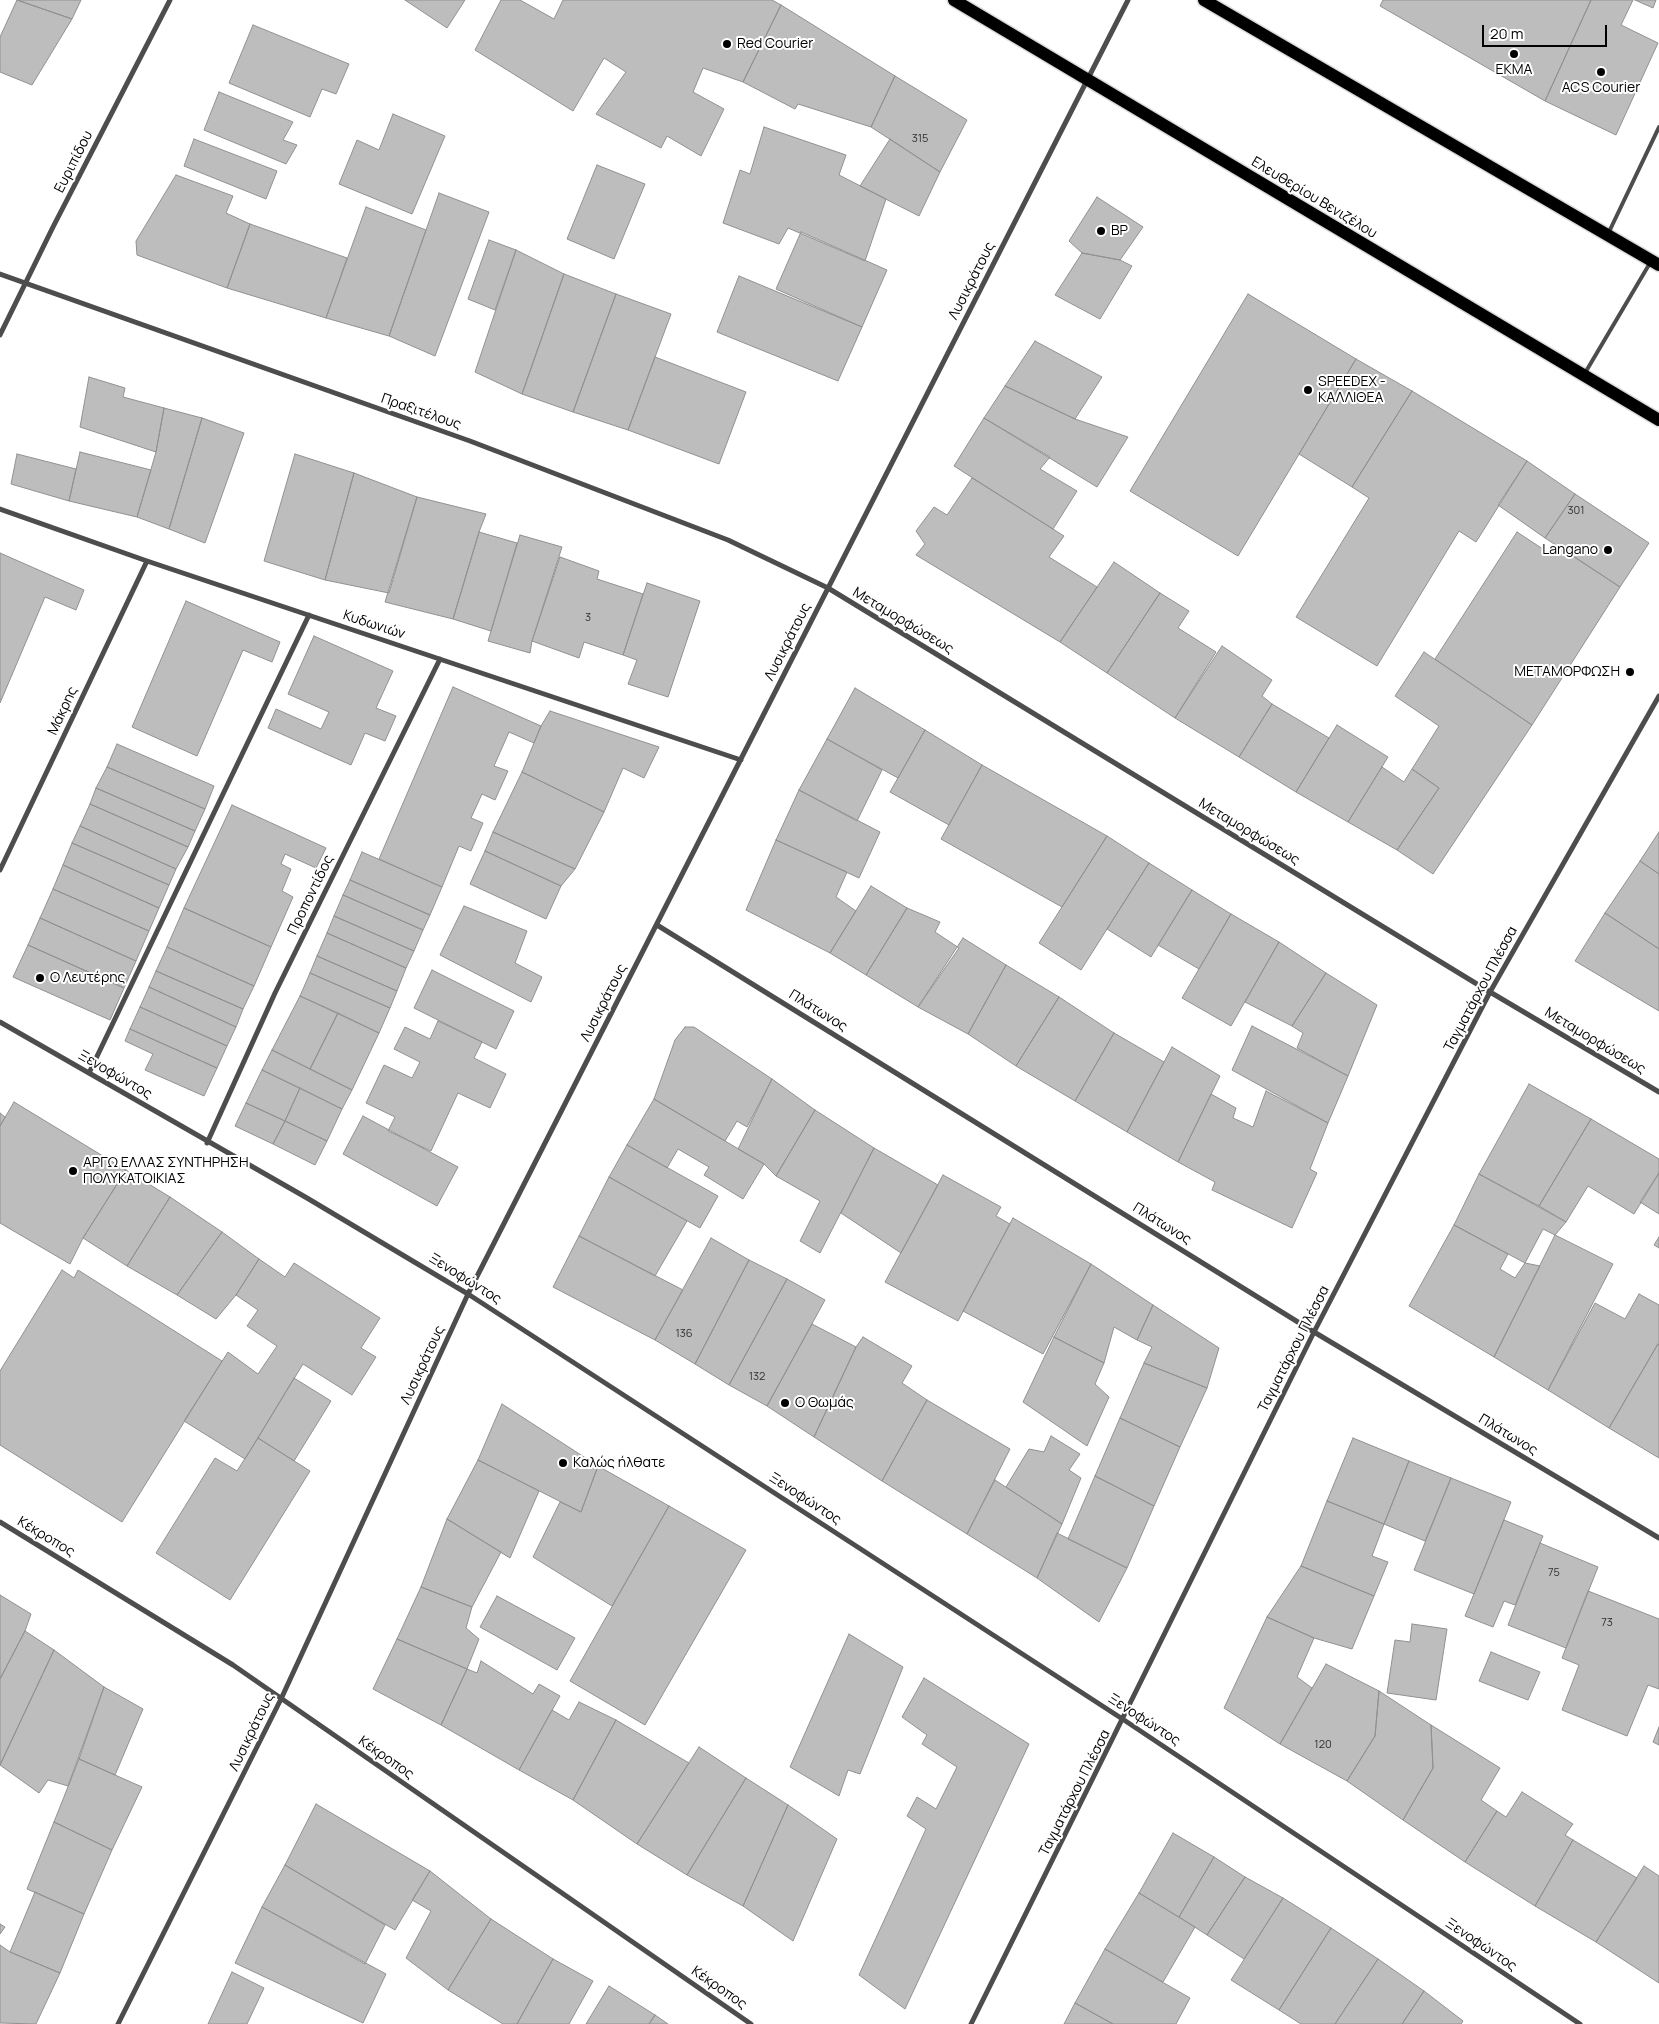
<!DOCTYPE html>
<html>
<head>
<meta charset="utf-8">
<style>
  body { margin:0 }
  #map { position:relative; width:1659px; height:2024px; overflow:hidden; background:#fff; font-family:Manrope,sans-serif }
  canvas { display:block }
  .scale { position:absolute; left:1482px; top:25px; width:125px; height:22px; box-sizing:border-box; border:2px solid #000; border-top:0; padding-left:6px; font-size:15px; line-height:18px; white-space:nowrap; color:#000; -webkit-text-stroke:4px #fff; paint-order:stroke }
</style>
</head>
<body>
<div id="map">
<canvas width="1659" height="2024"></canvas>
<div class="scale">20 m</div>
</div>
<script>
const ctx = document.querySelector('canvas').getContext('2d');
ctx.lineJoin = 'round';
function fill(path, color) { ctx.fillStyle = color; ctx.fill(path, 'evenodd'); }
const shape = rows => new Path2D(rows.map(r => 'M' + r).join(''));
function strokePath(path, color, width, dash) { ctx.strokeStyle = color; ctx.lineWidth = width; ctx.lineCap = dash ? 'butt' : 'round'; ctx.setLineDash(dash || []); ctx.stroke(path); }
function label(font, color, halo, rows, align = 'center') {
  ctx.font = font + ' Manrope,sans-serif'; ctx.lineWidth = 4; ctx.setLineDash([]); ctx.textBaseline = 'middle'; ctx.strokeStyle = halo; ctx.fillStyle = color; for (const [text, x, y, turn = 0] of rows) {
    ctx.save(); ctx.translate(x, y); ctx.rotate((+turn || 0) * Math.PI / 180); ctx.textAlign = isNaN(turn) ? turn : align; if (halo) ctx.strokeText(text, 0, 0); ctx.fillText(text, 0, 0); ctx.restore();
  }
}
const building = shape([
  [17,0,72,19,32,85,0,72,0,37,17,0],
  [17,0,81,0,72,19,17,0],
  [405,0,465,0,447,28,405,0],
  [501,0,520,0,554,19,563,0,772,0,781,5,743,82,703,68,693,92,724,109,701,156,667,136,661,148,596,114,626,72,604,58,573,111,475,50,501,0],
  [1383,0,1591,0,1545,101,1380,6,1383,0],
  [1591,0,1633,0,1621,25,1658,43,1616,135,1545,101,1591,0],
  [1635,0,1656,0,1653,8,1635,0],
  [781,5,895,76,871,127,798,104,795,109,743,82,781,5],
  [253,25,349,64,336,94,322,89,310,117,229,83,253,25],
  [895,76,967,120,940,172,871,127,895,76],
  [219,92,293,122,283,140,297,145,286,164,204,130,219,92],
  [393,114,445,136,412,214,339,184,357,140,379,150,393,114],
  [764,127,846,155,839,175,886,199,865,261,788,228,779,244,723,223,740,170,750,174,764,127],
  [194,139,277,171,266,199,184,166,194,139],
  [890,139,940,172,919,216,860,186,890,139],
  [597,165,645,184,614,259,567,239,597,165],
  [176,175,233,196,226,213,250,224,227,288,137,255,136,241,176,175],
  [439,193,489,212,435,356,389,336,439,193],
  [1097,197,1143,227,1120,260,1082,253,1069,241,1097,197],
  [366,207,426,230,389,336,326,318,366,207],
  [250,224,347,258,326,318,227,288,250,224],
  [801,232,887,270,862,327,776,289,801,232],
  [489,240,516,250,495,310,468,299,489,240],
  [516,250,564,274,522,394,475,372,516,250],
  [1082,253,1120,260,1132,266,1100,319,1055,295,1082,253],
  [564,274,616,294,573,412,522,394,564,274],
  [739,276,862,327,838,381,717,332,739,276],
  [616,294,671,314,628,430,573,412,616,294],
  [1248,294,1356,359,1238,556,1130,491,1248,294],
  [1035,341,1102,377,1075,419,1005,386,1035,341],
  [655,357,746,392,719,464,628,430,655,357],
  [1356,359,1412,391,1352,487,1299,454,1356,359],
  [89,377,125,388,123,397,164,408,156,452,80,427,89,377],
  [1005,386,1075,419,1128,437,1097,487,984,418,1005,386],
  [1412,391,1527,461,1476,542,1459,531,1377,666,1296,617,1369,498,1352,487,1412,391],
  [164,408,202,418,169,529,137,517,156,452,164,408],
  [202,418,244,433,205,543,169,529,202,418],
  [984,418,1050,457,1040,469,1077,491,1053,529,954,466,984,418],
  [80,452,151,470,137,517,69,501,80,452],
  [17,454,76,469,69,501,11,484,17,454],
  [295,454,354,473,325,580,264,561,295,454],
  [1527,461,1575,494,1545,538,1498,505,1527,461],
  [354,473,417,497,389,593,325,580,354,473],
  [972,478,1064,536,1049,557,1097,587,1060,642,916,555,925,544,916,531,934,507,947,515,972,478],
  [1575,494,1649,543,1620,587,1545,538,1575,494],
  [417,497,486,514,479,532,453,619,385,602,417,497],
  [479,532,517,543,491,631,453,619,479,532],
  [1517,532,1552,555,1558,546,1620,587,1532,725,1435,659,1517,532],
  [520,535,562,547,532,641,530,653,488,641,520,535],
  [0,553,84,590,76,610,45,597,0,703,0,553],
  [560,557,599,571,597,579,643,594,623,655,584,642,579,658,532,641,560,557],
  [1114,562,1160,593,1107,673,1060,642,1114,562],
  [647,583,700,601,668,697,628,684,637,660,623,655,647,583],
  [1160,593,1189,611,1178,628,1216,652,1175,718,1107,673,1160,593],
  [186,601,280,642,272,662,243,650,197,756,132,727,186,601],
  [314,636,393,671,376,708,396,716,385,741,365,733,351,765,268,728,276,709,321,729,329,712,288,694,314,636],
  [1222,646,1272,680,1262,696,1272,704,1239,757,1175,718,1222,646],
  [1424,652,1532,725,1433,874,1397,850,1439,788,1412,769,1439,726,1395,696,1424,652],
  [453,687,541,726,534,743,509,732,494,766,508,771,495,800,482,794,471,818,483,823,471,851,459,846,442,887,379,859,453,687],
  [855,688,925,730,898,778,827,739,855,688],
  [1272,704,1329,738,1296,792,1239,757,1272,704],
  [550,711,659,747,644,778,623,768,604,812,522,772,541,726,550,711],
  [1337,725,1388,757,1348,822,1296,792,1337,725],
  [925,730,982,765,949,825,890,792,925,730],
  [827,739,882,770,857,821,799,790,827,739],
  [117,744,214,786,205,809,107,767,117,744],
  [982,765,1107,836,1062,907,941,839,982,765],
  [107,767,205,809,195,831,96,788,107,767],
  [1382,767,1404,782,1412,769,1439,788,1397,850,1348,822,1382,767],
  [522,772,604,812,575,869,493,832,522,772],
  [96,788,195,831,188,847,90,804,96,788],
  [799,790,880,832,859,878,776,840,799,790],
  [90,804,188,847,176,869,80,826,90,804],
  [232,805,326,848,316,868,285,854,281,864,291,869,282,891,293,897,271,947,184,908,232,805],
  [80,826,176,869,169,885,72,843,80,826],
  [493,832,575,869,561,886,485,851,493,832],
  [1659,832,1659,874,1640,861,1659,832],
  [1107,836,1149,863,1081,970,1039,943,1107,836],
  [776,840,847,872,836,897,856,911,830,953,746,910,776,840],
  [72,843,169,885,159,908,63,865,72,843],
  [485,851,561,886,546,919,470,884,485,851],
  [362,852,442,887,430,915,350,880,362,852],
  [1640,861,1659,874,1659,949,1605,913,1640,861],
  [1149,863,1192,890,1151,957,1107,929,1149,863],
  [63,865,159,908,149,931,53,889,63,865],
  [350,880,430,915,423,930,343,895,350,880],
  [871,886,907,908,866,975,830,953,871,886],
  [53,889,149,931,136,961,40,918,53,889],
  [1192,890,1231,914,1199,969,1158,945,1192,890],
  [343,895,423,930,414,951,334,916,343,895],
  [464,906,527,931,515,963,542,977,531,1002,440,955,464,906],
  [184,908,271,947,254,986,167,947,184,908],
  [907,908,940,922,935,932,959,948,918,1007,866,975,907,908],
  [1605,913,1659,949,1659,1011,1575,961,1605,913],
  [1231,914,1279,942,1231,1026,1182,998,1231,914],
  [334,916,414,951,406,968,327,933,334,916],
  [40,918,136,961,124,988,28,945,40,918],
  [327,933,406,968,397,991,317,956,327,933],
  [963,938,1006,965,968,1034,918,1007,963,938],
  [1279,942,1326,973,1292,1026,1245,1002,1279,942],
  [28,945,124,988,110,1020,13,977,28,945],
  [167,947,254,986,243,1009,156,971,167,947],
  [317,956,397,991,390,1008,310,973,317,956],
  [1006,965,1059,997,1016,1066,968,1034,1006,965],
  [432,970,514,1011,496,1049,414,1008,432,970],
  [156,971,243,1009,236,1027,149,987,156,971],
  [310,973,390,1008,379,1033,300,996,310,973],
  [1326,973,1377,1005,1348,1076,1297,1048,1303,1033,1292,1026,1326,973],
  [149,987,236,1027,227,1046,140,1007,149,987],
  [300,996,338,1013,310,1069,272,1050,300,996],
  [1059,997,1114,1033,1075,1101,1016,1066,1059,997],
  [140,1007,227,1046,217,1068,130,1029,140,1007],
  [338,1013,379,1033,352,1090,310,1069,338,1013],
  [438,1021,482,1042,474,1058,506,1074,490,1108,458,1093,431,1151,388,1131,395,1117,366,1103,384,1065,412,1078,420,1062,394,1049,405,1027,430,1039,438,1021],
  [1252,1026,1348,1076,1328,1123,1232,1070,1252,1026],
  [685,1027,694,1027,772,1079,747,1127,737,1121,725,1141,654,1099,675,1040,685,1027],
  [130,1029,217,1068,204,1096,145,1070,153,1054,125,1041,130,1029],
  [1114,1033,1164,1062,1127,1132,1075,1101,1114,1033],
  [1172,1047,1220,1076,1178,1162,1127,1132,1172,1047],
  [272,1050,352,1090,342,1109,262,1070,272,1050],
  [262,1070,300,1088,285,1121,246,1103,262,1070],
  [772,1079,815,1110,776,1176,764,1164,738,1149,772,1079],
  [1529,1084,1591,1119,1539,1206,1479,1174,1529,1084],
  [300,1088,342,1109,327,1141,285,1121,300,1088],
  [1266,1091,1328,1123,1310,1169,1317,1173,1292,1228,1212,1190,1215,1182,1178,1162,1211,1094,1236,1108,1233,1118,1253,1127,1266,1091],
  [654,1099,764,1164,743,1199,704,1175,709,1167,678,1149,667,1168,627,1145,654,1099],
  [14,1102,126,1170,83,1238,70,1264,0,1223,0,1126,14,1102],
  [246,1103,285,1121,273,1144,235,1126,246,1103],
  [815,1110,874,1148,820,1253,800,1241,820,1201,776,1176,815,1110],
  [0,1113,5,1117,0,1126,0,1113],
  [363,1116,458,1167,437,1206,343,1154,363,1116],
  [1591,1119,1659,1159,1659,1173,1634,1214,1588,1186,1566,1222,1539,1206,1591,1119],
  [285,1121,327,1141,315,1165,273,1144,285,1121],
  [627,1145,718,1196,700,1228,609,1177,627,1145],
  [874,1148,938,1185,901,1253,841,1213,874,1148],
  [126,1170,170,1197,127,1266,83,1238,126,1170],
  [1659,1173,1659,1214,1640,1202,1659,1173],
  [1479,1174,1566,1222,1555,1235,1543,1229,1525,1263,1454,1225,1479,1174],
  [943,1175,1001,1207,996,1216,1010,1224,958,1321,885,1282,943,1175],
  [609,1177,687,1221,655,1276,579,1236,609,1177],
  [170,1197,222,1232,177,1295,127,1266,170,1197],
  [1013,1218,1091,1264,1043,1354,963,1311,1013,1218],
  [1454,1225,1508,1254,1500,1269,1515,1278,1525,1263,1540,1266,1494,1357,1409,1306,1454,1225],
  [222,1232,259,1259,236,1295,216,1319,177,1295,222,1232],
  [1555,1235,1613,1264,1548,1390,1494,1357,1555,1235],
  [579,1236,683,1290,655,1340,553,1287,579,1236],
  [1659,1237,1659,1248,1654,1245,1659,1237],
  [711,1238,749,1260,695,1364,655,1340,711,1238],
  [259,1259,285,1277,294,1263,380,1318,361,1348,376,1357,352,1395,303,1364,245,1459,184,1421,228,1352,258,1374,277,1346,247,1326,258,1310,236,1295,259,1259],
  [749,1260,787,1279,729,1385,695,1364,749,1260],
  [1091,1264,1153,1305,1137,1340,1114,1327,1104,1363,1054,1337,1091,1264],
  [62,1270,74,1278,78,1270,222,1361,122,1522,0,1445,0,1371,62,1270],
  [787,1279,825,1300,767,1406,729,1385,787,1279],
  [1639,1294,1659,1305,1659,1342,1609,1428,1548,1390,1595,1303,1625,1319,1639,1294],
  [1153,1305,1219,1348,1207,1388,1144,1363,1152,1347,1137,1340,1153,1305],
  [812,1324,856,1347,814,1437,767,1406,812,1324],
  [863,1337,912,1366,902,1383,927,1400,882,1481,814,1437,856,1347,863,1337],
  [1054,1337,1104,1363,1095,1384,1109,1397,1087,1446,1023,1402,1054,1337],
  [1658,1344,1659,1345,1659,1458,1609,1428,1658,1344],
  [1144,1363,1207,1388,1180,1447,1120,1418,1144,1363],
  [294,1378,331,1401,294,1461,258,1438,294,1378],
  [927,1400,1010,1449,967,1534,882,1481,927,1400],
  [502,1404,598,1466,581,1512,478,1460,502,1404],
  [1120,1418,1180,1447,1154,1506,1095,1476,1120,1418],
  [1051,1436,1080,1454,1069,1470,1081,1478,1062,1524,1006,1487,1029,1449,1044,1452,1051,1436],
  [258,1438,310,1471,230,1600,156,1553,215,1458,237,1471,258,1438],
  [1353,1438,1409,1461,1384,1524,1327,1501,1353,1438],
  [478,1460,539,1491,510,1558,447,1519,478,1460],
  [1409,1461,1451,1478,1425,1541,1384,1524,1409,1461],
  [598,1466,669,1506,612,1606,533,1557,560,1502,581,1512,598,1466],
  [1095,1476,1154,1506,1127,1568,1068,1539,1095,1476],
  [1451,1478,1511,1502,1474,1594,1414,1570,1451,1478],
  [995,1480,1062,1524,1037,1578,967,1534,995,1480],
  [1327,1501,1384,1524,1372,1556,1388,1562,1374,1596,1301,1566,1327,1501],
  [669,1506,746,1550,645,1725,570,1681,669,1506],
  [447,1519,501,1552,472,1607,421,1587,447,1519],
  [1504,1520,1543,1536,1515,1605,1504,1601,1493,1627,1465,1616,1504,1520],
  [1057,1533,1127,1568,1099,1622,1037,1578,1057,1533],
  [1540,1543,1598,1567,1566,1648,1508,1625,1540,1543],
  [1301,1566,1374,1596,1352,1649,1314,1638,1267,1617,1301,1566],
  [421,1587,472,1607,466,1628,479,1639,467,1669,397,1639,421,1587],
  [1588,1591,1659,1619,1659,1689,1648,1685,1627,1736,1562,1710,1579,1665,1562,1658,1588,1591],
  [0,1595,31,1614,25,1631,0,1679,0,1595],
  [497,1596,575,1638,557,1670,480,1627,497,1596],
  [1267,1617,1314,1638,1297,1677,1312,1688,1280,1744,1224,1708,1267,1617],
  [1412,1624,1447,1629,1436,1700,1387,1693,1395,1640,1410,1642,1412,1624],
  [25,1631,54,1650,0,1765,0,1679,25,1631],
  [849,1634,903,1667,860,1774,848,1770,839,1796,790,1767,849,1634],
  [397,1639,467,1669,441,1725,373,1689,397,1639],
  [54,1650,104,1687,68,1786,48,1780,39,1793,0,1765,54,1650],
  [1491,1652,1540,1672,1528,1700,1479,1681,1491,1652],
  [481,1661,533,1694,539,1684,560,1696,519,1770,441,1725,467,1669,477,1673,481,1661],
  [1326,1664,1379,1691,1375,1736,1347,1781,1280,1744,1326,1664],
  [924,1678,1029,1744,905,2009,859,1975,926,1829,907,1816,917,1797,936,1809,957,1767,922,1744,927,1735,902,1717,924,1678],
  [104,1687,143,1709,115,1775,79,1759,104,1687],
  [1379,1691,1431,1725,1433,1768,1403,1820,1347,1781,1375,1736,1379,1691],
  [579,1702,616,1720,573,1800,519,1770,552,1710,569,1720,579,1702],
  [616,1720,689,1763,637,1844,573,1800,616,1720],
  [1431,1725,1500,1768,1481,1800,1497,1811,1465,1862,1403,1820,1433,1768,1431,1725],
  [1659,1727,1659,1745,1653,1742,1659,1727],
  [699,1747,746,1778,687,1875,637,1844,699,1747],
  [79,1759,142,1787,112,1850,54,1822,79,1759],
  [746,1778,788,1805,743,1906,687,1875,746,1778],
  [1522,1792,1573,1824,1565,1835,1573,1840,1535,1906,1465,1862,1497,1811,1506,1817,1522,1792],
  [316,1804,430,1871,395,1930,285,1865,316,1804],
  [788,1805,837,1839,793,1941,743,1906,788,1805],
  [54,1822,112,1850,84,1914,27,1889,54,1822],
  [1173,1833,1214,1857,1179,1917,1139,1893,1173,1833],
  [1573,1840,1637,1878,1596,1942,1535,1906,1573,1840],
  [1214,1857,1245,1877,1207,1935,1179,1917,1214,1857],
  [285,1865,385,1925,365,1964,262,1907,285,1865],
  [1644,1866,1659,1876,1659,1983,1596,1942,1644,1866],
  [430,1871,491,1919,448,1990,406,1958,431,1911,412,1900,430,1871],
  [1245,1877,1283,1898,1244,1959,1207,1935,1245,1877],
  [35,1892,84,1914,60,1973,10,1952,35,1892],
  [1139,1893,1195,1927,1163,1982,1105,1949,1139,1893],
  [1283,1898,1331,1928,1279,2010,1231,1980,1283,1898],
  [262,1907,386,1974,363,2023,235,1963,262,1907],
  [491,1919,553,1959,517,2024,503,2024,448,1990,491,1919],
  [0,1924,5,1927,0,1934,0,1924],
  [1331,1928,1378,1959,1335,2024,1301,2024,1279,2010,1331,1928],
  [0,1945,10,1952,60,1973,36,2024,0,2023,0,1945],
  [1105,1949,1190,1998,1176,2024,1113,2024,1075,2003,1105,1949],
  [553,1959,593,1981,569,2024,517,2024,553,1959],
  [1378,1959,1424,1991,1402,2024,1335,2024,1378,1959],
  [232,1972,264,1988,247,2024,208,2024,232,1972],
  [609,1986,655,2015,649,2024,586,2024,609,1986],
  [1424,1991,1463,2021,1461,2024,1402,2024,1424,1991],
  [1075,2003,1113,2024,1064,2024,1075,2003],
  [655,2015,668,2024,649,2024,655,2015]
]);
fill(building, '#bdbdbd');
strokePath(building, '#919191', 1);
const primary = shape([
  [954,0,1659,420],
  [1204,0,1659,265]
]);
strokePath(primary, '#dbdbdb', 15);
strokePath(shape([
  [1608,234,1659,127],
  [1585,373,1650,263]
]), '#4d4d4d', 4);
strokePath(shape([
  [0,274,470,441,728,540,828,588,1490,992,1659,1092],
  [0,335,53,227,170,0],
  [0,509,147,561,741,760],
  [0,870,147,561],
  [657,925,1314,1332,1659,1538],
  [0,1022,307,1198,468,1294,1124,1720,1580,2024],
  [89,1073,309,615],
  [207,1143,275,993,440,659],
  [0,1522,233,1665,751,2024],
  [118,2024,281,1699,468,1294,1128,0],
  [971,2024,1314,1332,1490,992,1659,696]
]), '#4d4d4d', 5);
strokePath(primary, '#000', 12);
for (const [x, y, r, color] of [
  [727,44,5,"#000"],
  [1514,54,5,"#000"],
  [1601,72,5,"#000"],
  [1101,231,5,"#000"],
  [1308,390,5,"#000"],
  [1608,550,5,"#000"],
  [1630,672,5,"#000"],
  [40,978,5,"#000"],
  [73,1171,5,"#000"],
  [785,1403,5,"#000"],
  [563,1463,5,"#000"]
]) { const dot = new Path2D(); dot.arc(x, y, r, 0, 2 * Math.PI); ctx.fillStyle = color; ctx.fill(dot); strokePath(dot, '#fff', 2); }
label('11px', '#2f2f2f', null, [
  ["315",920,139],
  ["301",1576,511],
  ["3",588,618],
  ["136",684,1334],
  ["132",757,1377],
  ["75",1554,1573],
  ["73",1607,1623],
  ["120",1323,1745]
]);
label('14px', '#000', '#fff', [
  ["Red Courier",737,44],
  ["ΕΚΜΑ",1514,70,"center"],
  ["ACS Courier",1601,88,"center"],
  ["BP",1111,231],
  ["SPEEDEX -",1318,382],
  ["ΚΑΛΛΙΘΕΑ",1318,398],
  ["Langano",1598,550,"right"],
  ["ΜΕΤΑΜΟΡΦΩΣΗ",1620,672,"right"],
  ["Ο Λευτέρης",50,978],
  ["ΑΡΓΩ ΕΛΛΑΣ ΣΥΝΤΗΡΗΣΗ",83,1163],
  ["ΠΟΛΥΚΑΤΟΙΚΙΑΣ",83,1179],
  ["Ο Θωμάς",795,1403],
  ["Καλώς ήλθατε",573,1463]
], 'left');
label('14px', '#000', '#fff', [
  ["Ευριπίδου",74,162,-63],
  ["Ελευθερίου Βενιζέλου",1314,198,31],
  ["Λυσικράτους",972,281,-63],
  ["Πραξιτέλους",421,412,19],
  ["Μεταμορφώσεως",903,621,31],
  ["Κυδωνιών",374,625,18],
  ["Λυσικράτους",788,642,-63],
  ["Μάκρης",63,711,-65],
  ["Μεταμορφώσεως",1249,832,31],
  ["Προποντίδος",311,895,-64],
  ["Ταγματάρχου Πλέσσα",1481,989,-62],
  ["Λυσικράτους",604,1003,-63],
  ["Πλάτωνος",818,1011,32],
  ["Μεταμορφώσεως",1595,1041,31],
  ["Ξενοφώντος",115,1075,30],
  ["Πλάτωνος",1162,1224,32],
  ["Ξενοφώντος",465,1279,32],
  ["Ταγματάρχου Πλέσσα",1294,1349,-63],
  ["Λυσικράτους",423,1365,-65],
  ["Πλάτωνος",1508,1435,31],
  ["Ξενοφώντος",805,1499,33],
  ["Κέκροπος",46,1537,31],
  ["Ξενοφώντος",1144,1720,33],
  ["Λυσικράτους",252,1732,-64],
  ["Κέκροπος",386,1758,35],
  ["Ταγματάρχου Πλέσσα",1075,1793,-63],
  ["Ξενοφώντος",1481,1945,34],
  ["Κέκροπος",719,1988,35]
]);
</script>
</body>
</html>
